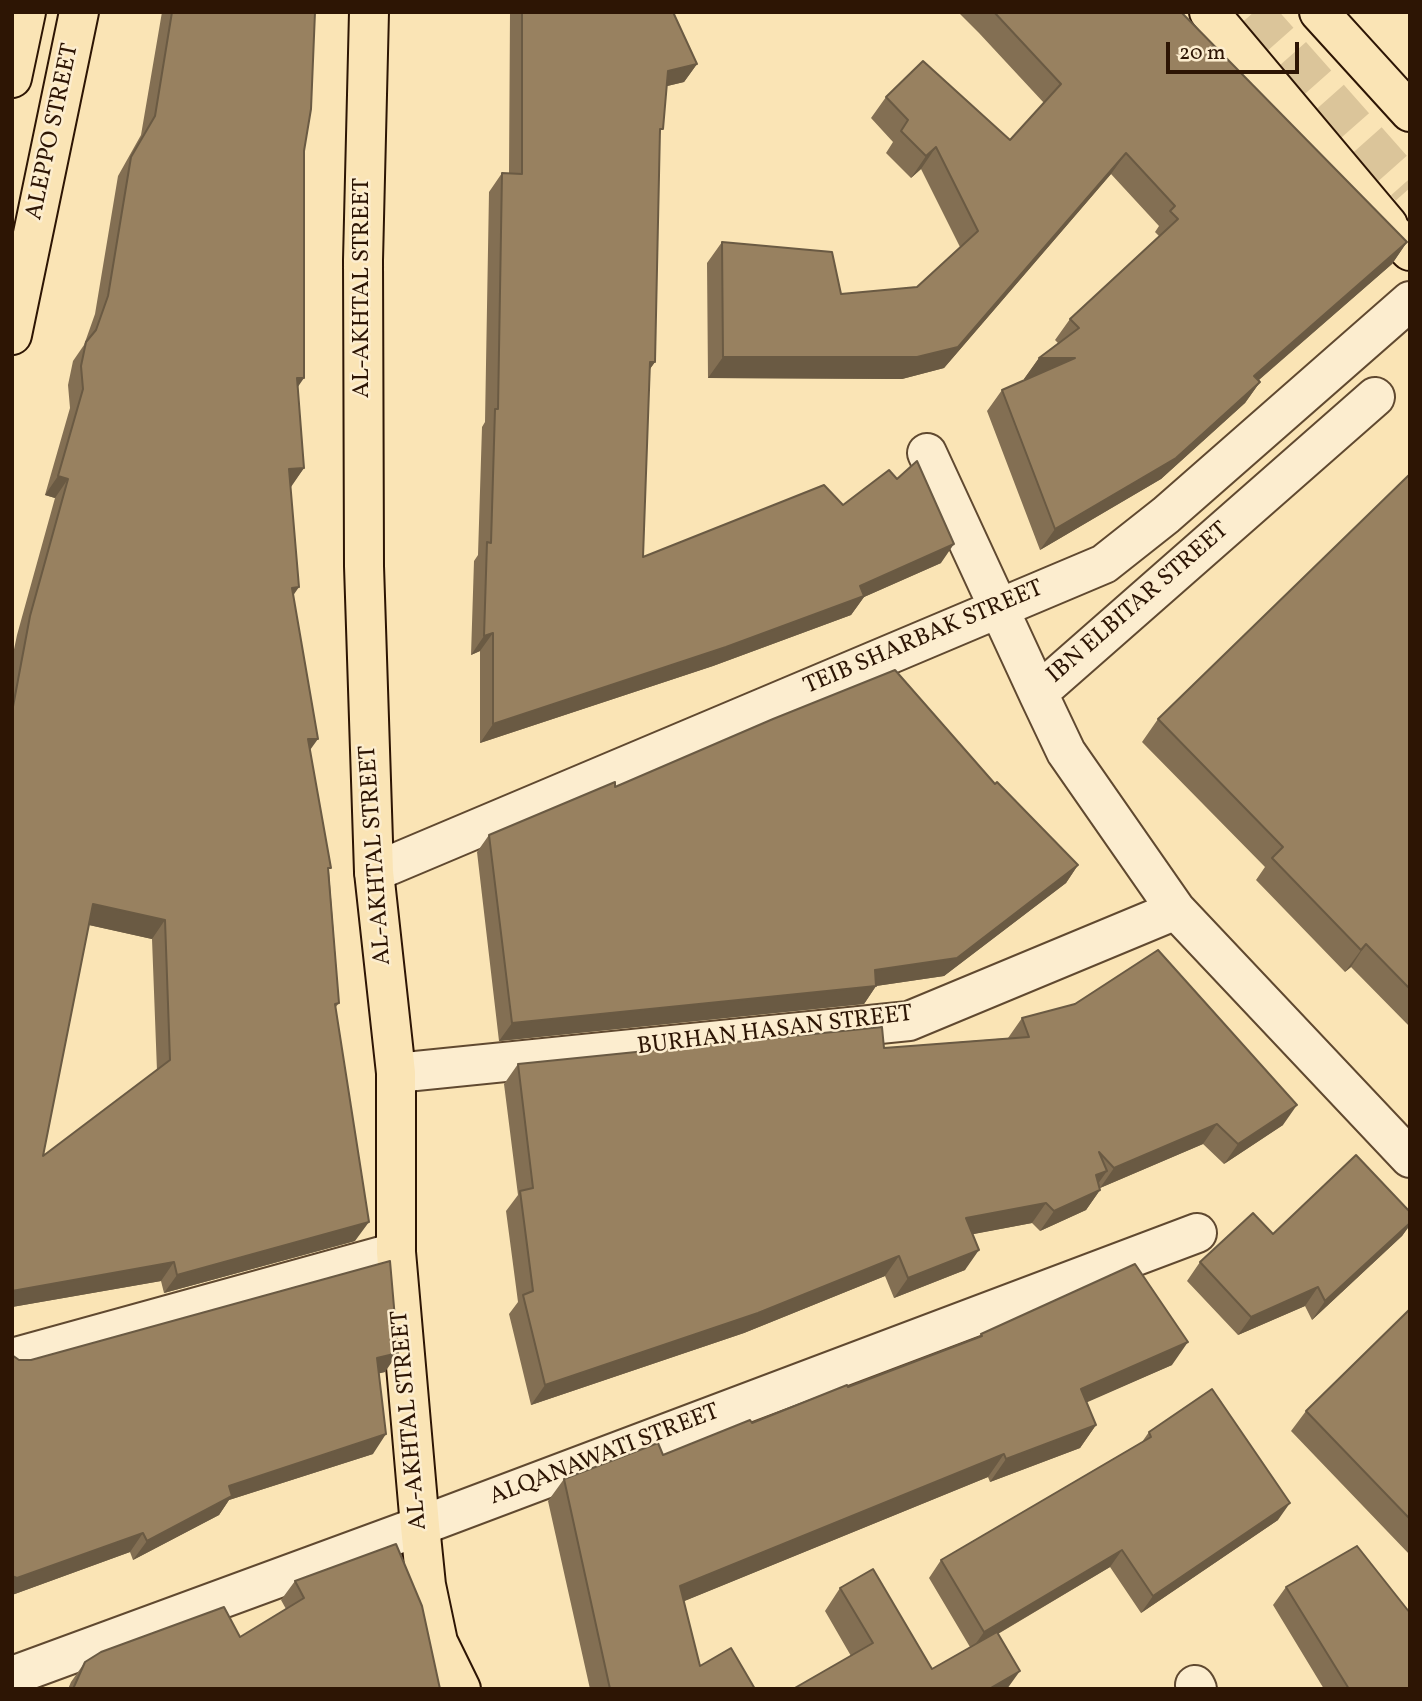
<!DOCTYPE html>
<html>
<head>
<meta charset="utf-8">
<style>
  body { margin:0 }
  #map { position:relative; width:1422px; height:1701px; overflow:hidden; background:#fae4b5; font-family:Vollkorn,serif }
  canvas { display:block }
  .frame { position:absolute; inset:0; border:14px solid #2d1504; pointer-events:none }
  .scale { position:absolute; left:1166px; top:42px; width:133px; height:32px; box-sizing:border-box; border:4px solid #2d1504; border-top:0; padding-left:9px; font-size:21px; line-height:24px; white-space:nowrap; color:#2d1504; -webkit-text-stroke:5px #fcedcf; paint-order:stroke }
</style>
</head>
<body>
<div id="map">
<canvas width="1422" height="1701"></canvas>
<div class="frame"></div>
<div class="scale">20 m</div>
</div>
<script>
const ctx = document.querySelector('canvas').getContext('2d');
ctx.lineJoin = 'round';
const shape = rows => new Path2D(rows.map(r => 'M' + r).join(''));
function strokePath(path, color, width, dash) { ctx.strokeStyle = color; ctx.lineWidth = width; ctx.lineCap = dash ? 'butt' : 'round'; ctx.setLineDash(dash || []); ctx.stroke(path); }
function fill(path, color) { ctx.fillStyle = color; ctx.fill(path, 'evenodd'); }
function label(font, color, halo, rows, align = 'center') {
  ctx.font = font + ' Vollkorn,serif'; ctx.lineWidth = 5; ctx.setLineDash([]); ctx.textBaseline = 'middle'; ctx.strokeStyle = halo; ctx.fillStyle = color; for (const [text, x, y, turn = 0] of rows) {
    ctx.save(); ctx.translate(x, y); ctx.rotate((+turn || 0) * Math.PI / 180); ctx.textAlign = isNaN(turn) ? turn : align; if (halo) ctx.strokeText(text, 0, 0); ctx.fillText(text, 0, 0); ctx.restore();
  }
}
strokePath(shape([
  [1254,12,1410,188]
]), '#dbc59a', 38, [38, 19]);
const minor = shape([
  [1375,397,1038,693,1066,752,1176,910,1410,1158],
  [927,453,1038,693],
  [374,872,1104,564,1166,515,1410,301],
  [396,1073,909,1021,1176,910],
  [12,1358,396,1252],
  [12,1676,420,1526,1197,1233],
  [1195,1685,1197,1689]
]);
const major = shape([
  [369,12,363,260,364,566,374,872,396,1073,396,1252,420,1526,426,1585,438,1642,461,1689],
  [1209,12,1388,225],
  [1319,12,1410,112],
  [12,78,26,12],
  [1369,209,1410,251],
  [12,335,79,12]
]);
strokePath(minor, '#604930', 42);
strokePath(major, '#2d1504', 42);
strokePath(minor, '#fcedcf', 38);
strokePath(major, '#fae4b5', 38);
fill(shape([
  [162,12,315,12,304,151,298,387,304,468,290,487,293,597,310,750,329,871,339,1003,335,1008,355,1241,164,1293,161,1281,12,1307,12,659,17,635,55,498,45,495,70,408,68,385,73,361,84,345,95,314,118,176,141,135],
  [89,925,152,939,157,1071,43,1156],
  [510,12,673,12,697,64,684,82,667,86,660,135,655,362,649,370,643,557,843,505,941,563,864,597,851,615,713,666,480,743,480,651,471,655,474,561,478,555,482,427,485,422,489,192,502,173,509,173],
  [958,12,1181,12,1407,242,1392,264,1259,380,1260,382,1245,403,1161,479,1040,550,987,411,1002,390,1026,379,1024,379,1039,358,1058,343,1055,340,1070,319,1159,236,1155,232,1159,226,1111,174,944,368,902,379,708,378,707,263,722,242,841,294,917,287,960,247,921,169,911,178,886,153,893,142,871,118,886,97,1010,140,1044,103,979,33],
  [1410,474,1410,1027,1351,967,1345,972,1256,880,1265,867,1142,742,1158,719],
  [995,784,1078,865,1066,883,944,976,876,986,864,1004,499,1041,477,852,489,835,615,787],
  [1022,1018,1283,1125,1224,1164,1203,1144,1100,1188,1100,1190,1086,1210,1040,1231,1032,1223,973,1234,965,1270,894,1298,885,1276,744,1333,531,1405,509,1314,518,1302,506,1211,518,1195,504,1084,518,1064,884,1048,1008,1038],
  [1410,1212,1410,1225,1402,1236,1312,1320,1305,1306,1238,1335,1187,1281,1200,1262,1273,1234],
  [1410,1309,1410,1555,1291,1431,1306,1411],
  [981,1334,1172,1365,1086,1402,1096,1425,1080,1448,990,1482,988,1477,684,1601,700,1666,755,1689,590,1689,548,1501,564,1479,663,1455,752,1423,979,1337],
  [12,1355,19,1360,385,1372,379,1373,373,1454,229,1500,219,1515,133,1560,130,1552,12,1595],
  [1149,1432,1278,1520,1141,1613,1110,1567,998,1634,1007,1689,851,1656,825,1611,840,1588,932,1669,970,1647,929,1578,941,1560,1142,1442],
  [295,1581,440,1689,68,1689,71,1682,85,1662,240,1637,286,1609,281,1600],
  [1286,1587,1410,1689,1324,1689,1273,1605]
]), '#836f53');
fill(shape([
  [697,64,684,82,655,89,668,71],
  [936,147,921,169,911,178,926,156],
  [1126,153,1111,174,944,368,902,379,708,378,723,357,917,357],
  [1407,242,1392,264,1239,397,1254,376],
  [1039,358,1075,358,1060,379,1024,379],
  [650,362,655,362,642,380],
  [297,378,304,378,291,397],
  [1260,382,1245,403,1161,479,1040,550,1055,529],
  [304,468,291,487,276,488,289,469],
  [58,476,68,479,55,498,45,495],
  [954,544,941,563,864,597,851,615,713,666,480,743,493,724,860,586],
  [299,587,286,606,292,588],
  [493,633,480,651,471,655,484,636],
  [308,739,318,739,305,757],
  [1078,865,1066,883,944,976,876,986,864,1004,499,1041,512,1023,875,970],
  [93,904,165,920,152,939,80,923],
  [1366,944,1351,967,1345,972,1361,950],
  [1297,1105,1283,1125,1224,1164,1238,1144],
  [1217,1124,1203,1144,1100,1188,1114,1168],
  [1107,1171,1093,1191,1096,1175],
  [1100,1190,1086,1210,1040,1231,1054,1211],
  [1046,1203,1032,1223,953,1238,966,1218],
  [369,1222,355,1241,164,1293,177,1275],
  [1410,1223,1410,1225,1402,1236,1312,1320,1325,1301],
  [979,1250,965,1270,894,1298,908,1278],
  [899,1256,885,1276,744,1333,531,1405,545,1385],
  [174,1262,161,1281,12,1307,12,1291],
  [1318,1287,1305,1306,1238,1335,1251,1317],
  [1188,1342,1172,1365,1065,1412,1081,1389],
  [398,1353,385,1372,364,1377,377,1358],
  [1096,1425,1080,1448,990,1482,1006,1459],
  [386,1434,373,1454,229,1500,219,1515,133,1560,147,1541,229,1486],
  [1004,1454,988,1477,665,1609,680,1586],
  [1290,1503,1278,1520,1141,1613,1153,1596],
  [143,1533,130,1552,12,1595,12,1576],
  [1122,1550,1110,1567,972,1649,984,1632],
  [1020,1671,1007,1689,989,1689]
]), '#6a5a43');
const building = shape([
  [172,12,315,12,311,109,304,151,304,378,297,378,304,468,289,469,299,587,292,588,318,739,308,739,331,868,328,868,339,1003,335,1004,369,1222,177,1275,174,1262,12,1291,12,712,30,616,68,479,58,476,83,389,81,366,86,342,96,330,108,296,131,157,155,116,172,12],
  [93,904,165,920,170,1060,43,1156,93,904],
  [522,12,673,12,697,64,668,71,663,129,660,129,655,362,650,362,643,557,824,485,843,505,889,470,897,479,917,461,954,544,860,586,864,596,726,647,493,724,493,633,484,636,487,542,491,543,495,409,498,409,502,173,522,174,522,12],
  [994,12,1181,12,1407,242,1254,376,1260,382,1176,458,1055,529,1002,390,1075,358,1039,358,1079,328,1070,319,1178,219,1170,211,1175,206,1126,153,958,347,917,357,723,357,722,242,832,252,841,294,917,287,978,231,936,147,926,156,901,131,908,120,886,97,923,61,1010,140,1061,84,994,12],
  [1410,474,1410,989,1366,944,1361,950,1272,858,1283,847,1158,719,1410,474],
  [895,670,995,784,997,782,1078,865,957,958,875,970,876,986,512,1023,489,835,615,782,615,787,773,719,895,670],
  [1158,950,1297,1105,1238,1144,1217,1124,1114,1168,1099,1152,1107,1171,1096,1175,1100,1190,1054,1211,1046,1203,966,1218,979,1250,908,1278,899,1256,758,1313,545,1385,523,1295,533,1291,520,1191,533,1188,518,1064,882,1027,884,1048,1029,1037,1022,1018,1075,1004,1158,950],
  [1356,1155,1410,1212,1410,1223,1325,1301,1318,1287,1251,1317,1200,1262,1253,1213,1273,1234,1356,1155],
  [390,1261,398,1353,377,1358,386,1434,229,1486,232,1496,147,1541,143,1533,17,1578,12,1576,12,1355,19,1360,31,1360,390,1261],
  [1135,1264,1188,1342,1081,1389,1096,1425,1006,1459,1004,1454,680,1586,700,1666,731,1648,755,1689,610,1689,564,1479,658,1443,663,1455,750,1420,752,1423,847,1385,848,1387,982,1336,981,1334,1135,1264],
  [1410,1309,1410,1519,1306,1411,1410,1309],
  [1212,1389,1290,1503,1153,1596,1122,1550,984,1632,941,1560,1151,1437,1149,1432,1212,1389],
  [396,1544,422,1606,440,1689,73,1689,85,1662,101,1652,224,1607,240,1637,304,1598,295,1581,396,1544],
  [1357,1546,1410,1613,1410,1689,1349,1689,1286,1587,1357,1546],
  [873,1569,932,1669,997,1632,1020,1671,989,1689,793,1689,873,1643,840,1588,873,1569]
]);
fill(building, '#988160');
strokePath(building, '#6a5a43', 2);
label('24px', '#2d1504', '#fcedcf', [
  ["ALEPPO STREET",54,132,-78],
  ["AL-AKHTAL STREET",364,288,-90],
  ["IBN ELBITAR STREET",1139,604,-41],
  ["TEIB SHARBAK STREET",924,639,-23],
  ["AL-AKHTAL STREET",377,855,-94],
  ["BURHAN HASAN STREET",775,1032,-7],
  ["AL-AKHTAL STREET",411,1420,-95],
  ["ALQANAWATI STREET",605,1456,-21]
]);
</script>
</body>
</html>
